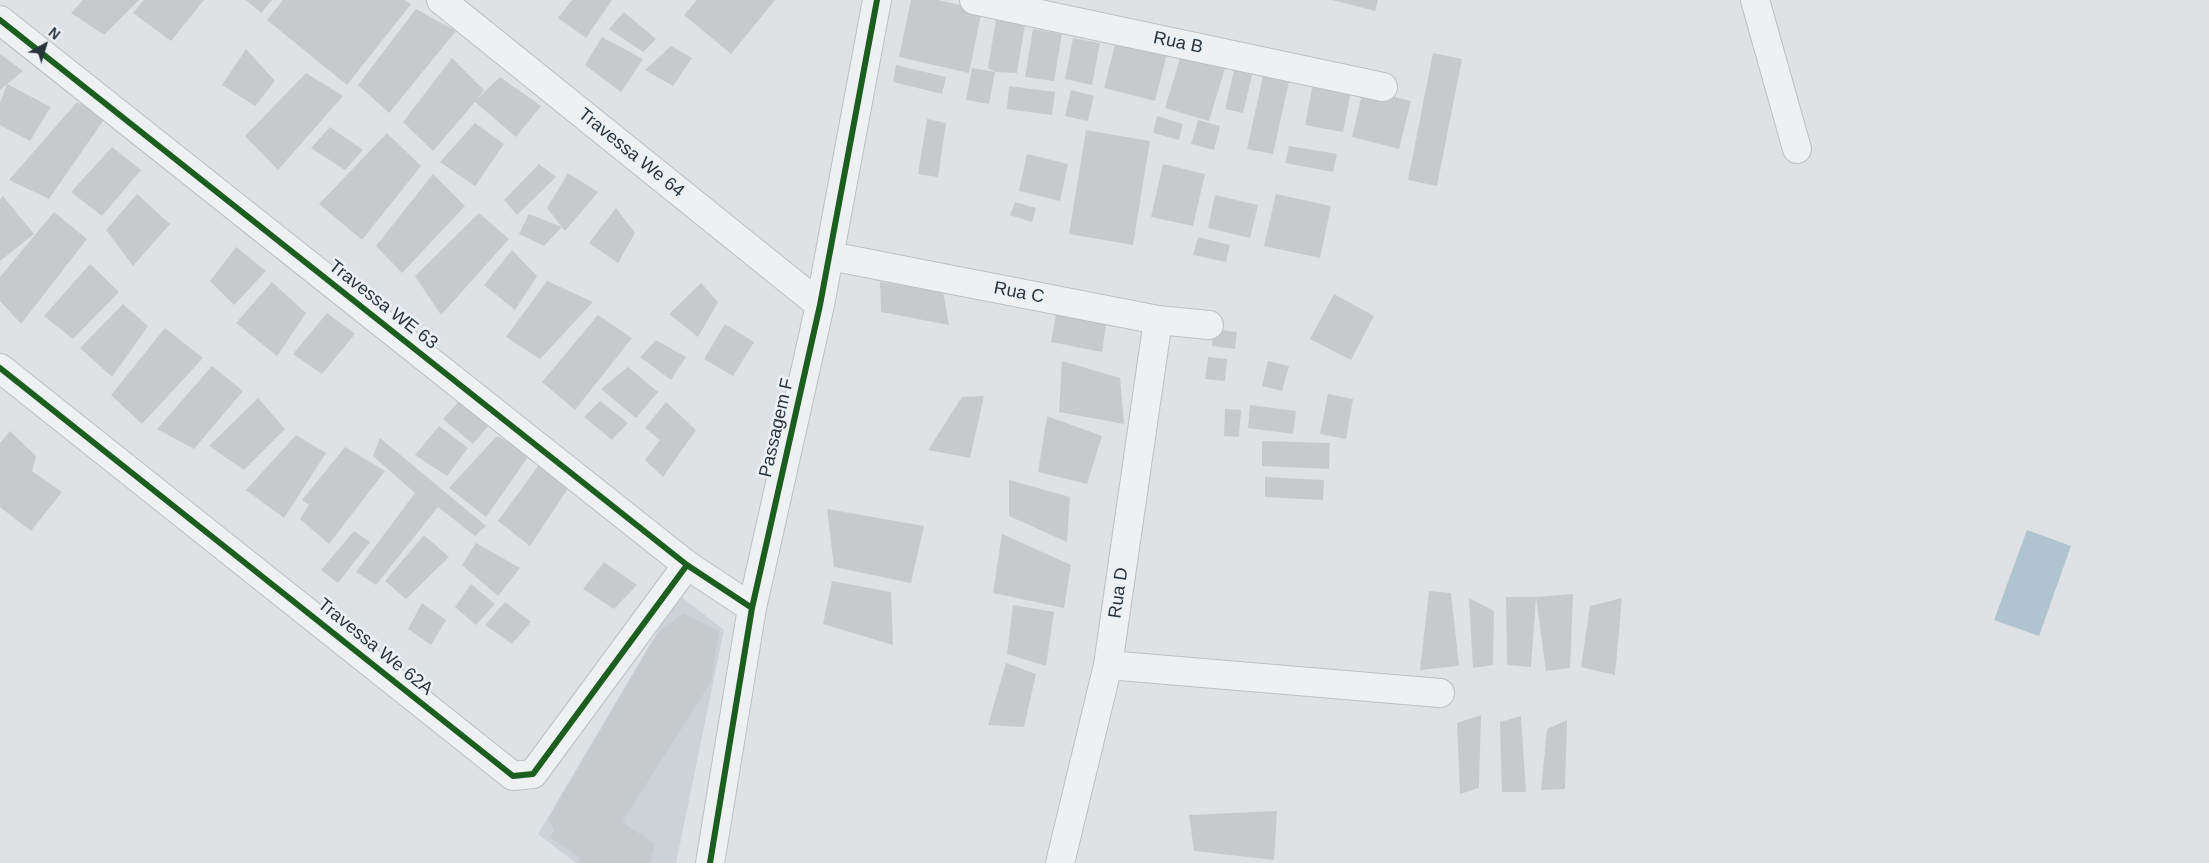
<!DOCTYPE html>
<html>
<head>
<meta charset="utf-8">
<style>
  body { margin:0 }
  #map { position:relative; width:2209px; height:863px; overflow:hidden; background:#dfe2e4; font-family:Arial,sans-serif }
  canvas { display:block }
  .north { position:absolute; left:20px; top:20px; width:50px; height:50px; -webkit-text-stroke:4px #ecf1f4; paint-order:stroke; rotate:39deg; font-size:14px; font-weight:700; line-height:20px; text-align:center; color:#28333c }
  .north::after { content:''; display:block; margin:auto; width:18px; height:22px; background:#28333c; clip-path:polygon(50% 0,100% 100%,50% 72%,0 100%) }
</style>
</head>
<body>
<div id="map">
<canvas width="2209" height="863"></canvas>
<div class="north">N</div>
</div>
<script>
const ctx = document.querySelector('canvas').getContext('2d');
ctx.lineJoin = 'round';
function fill(path, color) { ctx.fillStyle = color; ctx.fill(path, 'evenodd'); }
const shape = rows => new Path2D(rows.map(r => 'M' + r).join(''));
function strokePath(path, color, width, dash) { ctx.strokeStyle = color; ctx.lineWidth = width; ctx.lineCap = dash ? 'butt' : 'round'; ctx.setLineDash(dash || []); ctx.stroke(path); }
function label(font, color, halo, rows, align = 'center') {
  ctx.font = font + ' Arial,sans-serif'; ctx.lineWidth = 5; ctx.setLineDash([]); ctx.textBaseline = 'middle'; ctx.strokeStyle = halo; ctx.fillStyle = color; for (const [text, x, y, turn = 0] of rows) {
    ctx.save(); ctx.translate(x, y); ctx.rotate((+turn || 0) * Math.PI / 180); ctx.textAlign = isNaN(turn) ? turn : align; if (halo) ctx.strokeText(text, 0, 0); ctx.fillText(text, 0, 0); ctx.restore();
  }
}
fill(shape([
  [679,595,724,630,676,863,576,863,538,834]
]), '#cdd2d7');
fill(shape([
  [2027,530,2071,546,2039,636,1994,620]
]), '#afc4ce');
fill(shape([
  [83,0,139,0,104,35,71,13],
  [144,0,204,0,171,41,133,13],
  [246,0,272,0,261,13],
  [283,0,405,0,411,4,347,85,267,20],
  [572,0,612,0,586,38,558,18],
  [697,0,775,0,731,54,684,15],
  [911,0,938,0,982,10,969,73,899,57],
  [1332,0,1378,0,1375,11],
  [416,9,456,31,389,113,358,85],
  [624,12,656,39,643,52,609,29],
  [997,13,1026,18,1017,73,995,72,988,68],
  [1033,29,1062,34,1054,81,1025,77],
  [602,37,643,59,621,92,585,65],
  [1117,37,1168,50,1155,101,1104,88],
  [1073,38,1100,43,1092,85,1065,79],
  [671,46,692,58,673,86,645,70],
  [246,49,275,81,255,106,222,85],
  [1182,52,1226,65,1209,121,1165,108],
  [1433,53,1462,59,1437,186,1408,180],
  [0,54,23,71,0,90],
  [452,58,484,90,476,100,500,77,541,106,516,137,475,102,433,151,403,122],
  [896,65,946,77,942,94,893,82],
  [1235,66,1253,71,1243,113,1225,109],
  [972,68,995,72,989,104,966,100],
  [306,73,343,96,278,170,245,136],
  [1263,76,1289,82,1273,154,1247,149],
  [1313,83,1351,91,1343,132,1305,125],
  [7,84,51,107,30,141,0,125,0,103],
  [1009,86,1055,92,1052,115,1007,109],
  [1363,89,1411,101,1399,149,1352,137],
  [1071,90,1094,96,1088,121,1065,116],
  [77,102,105,118,49,199,9,180],
  [1157,116,1183,124,1179,140,1153,133],
  [927,119,946,123,938,177,918,174],
  [1198,120,1220,126,1214,150,1191,144],
  [475,123,504,144,475,186,440,162],
  [330,127,363,150,345,170,311,148],
  [1086,130,1150,141,1133,245,1069,234],
  [387,133,421,166,362,240,319,204],
  [1289,146,1337,154,1333,172,1285,163],
  [112,147,141,170,102,216,71,192],
  [1027,154,1068,164,1060,201,1019,191],
  [539,164,556,177,517,215,504,200],
  [1163,164,1205,174,1193,226,1151,217],
  [568,173,598,192,565,231,547,208],
  [433,174,465,206,402,273,376,246],
  [137,194,170,224,133,266,106,230],
  [1276,194,1331,206,1320,258,1264,246],
  [1215,195,1258,205,1250,238,1208,228],
  [3,196,34,234,0,261,0,199],
  [1015,202,1036,208,1032,222,1010,215],
  [616,208,635,233,618,263,589,243],
  [54,212,87,239,21,324,0,301,0,277],
  [479,213,509,239,441,315,415,276],
  [529,214,562,227,544,246,519,234],
  [1198,237,1230,245,1226,262,1193,255],
  [236,247,266,271,234,305,210,281],
  [512,250,537,276,515,310,484,285],
  [90,264,119,292,73,339,44,316],
  [547,281,593,302,540,359,506,337],
  [272,282,306,313,277,356,236,323],
  [880,282,943,291,949,325,881,312],
  [701,283,718,302,698,337,669,314],
  [1334,294,1374,316,1351,360,1310,339],
  [123,304,148,326,112,377,80,348],
  [1057,309,1107,319,1102,352,1051,342],
  [327,313,355,334,322,374,293,354],
  [598,315,632,338,575,410,542,382],
  [725,324,754,342,733,376,704,359],
  [165,328,203,358,142,424,111,395],
  [1214,329,1237,332,1235,349,1212,346],
  [656,340,686,357,671,380,640,357],
  [1208,357,1227,359,1225,381,1205,379],
  [1062,361,1120,378,1124,424,1059,412],
  [1268,361,1289,366,1282,391,1262,386],
  [212,366,243,391,194,449,157,429],
  [628,367,658,392,636,418,601,389],
  [1328,394,1353,399,1346,439,1320,434],
  [984,396,970,458,928,450,962,397],
  [258,398,285,429,244,470,209,446],
  [459,401,490,424,473,444,443,419],
  [600,401,628,423,612,440,584,417],
  [666,402,696,430,663,477,645,460,660,440,645,428],
  [1250,405,1296,411,1293,434,1248,428],
  [1225,409,1241,410,1239,437,1224,436],
  [1047,416,1102,436,1087,484,1038,472],
  [439,426,468,448,447,476,415,455],
  [10,431,36,456,32,471,62,492,31,531,0,507,0,443],
  [296,435,326,453,284,518,246,490],
  [497,436,530,454,486,517,449,488],
  [380,438,486,526,475,536,438,507,376,585,356,572,415,493,373,456],
  [1262,441,1330,443,1329,469,1262,466],
  [345,447,385,471,329,544,300,519,309,505,302,500],
  [544,458,573,481,530,546,498,521],
  [1265,477,1324,480,1323,500,1265,497],
  [1009,480,1070,497,1067,542,1009,516],
  [827,509,924,526,911,583,834,567],
  [354,531,370,542,338,583,321,570],
  [1002,534,1071,565,1064,608,993,593],
  [424,535,449,557,406,599,385,581],
  [476,543,520,568,498,596,462,565],
  [604,562,637,585,614,609,583,589],
  [832,581,891,592,893,645,823,624],
  [471,584,495,604,476,625,455,607],
  [1429,591,1451,593,1459,666,1420,670],
  [1573,594,1570,668,1546,671,1536,597],
  [1506,597,1536,597,1531,667,1507,665],
  [1469,598,1494,611,1493,665,1473,668],
  [1622,598,1615,675,1581,667,1590,606],
  [505,602,531,622,512,644,485,625],
  [422,603,446,620,431,645,408,629],
  [1013,605,1054,612,1046,666,1007,654],
  [683,613,719,631,711,682,622,822,655,844,650,863,579,863,580,858,551,838,554,829,548,819,658,633],
  [1006,663,1036,674,1024,727,988,725],
  [1481,715,1479,788,1460,794,1457,723],
  [1521,716,1526,792,1502,792,1500,722],
  [1567,720,1565,789,1541,790,1547,729],
  [1277,811,1274,860,1194,851,1189,815]
]), '#c7cacc');
const street = shape([
  [441,0,820,305],
  [974,0,1383,87],
  [1755,0,1797,149],
  [0,20,687,565,752,608],
  [830,256,1158,320,1209,325],
  [0,368,513,776,533,774,687,565],
  [1108,665,1440,693],
  [710,863,752,608,820,305,877,0],
  [1060,863,1108,665,1158,320]
]);
strokePath(street, '#bdc0c2', 30);
strokePath(street, '#eef0f1', 28);
strokePath(shape([
  [0,20,687,565,752,608],
  [0,368,513,776,533,774,687,565],
  [710,863,752,608,820,305,877,0]
]), '#1b5e20', 6);
label('18px', '#28333c', '#ecf1f4', [
  ["Rua B",1178,43,12],
  ["Travessa We 64",631,153,39],
  ["Rua C",1019,293,11],
  ["Travessa WE 63",383,305,38],
  ["Passagem F",777,428,-77],
  ["Rua D",1119,593,-82],
  ["Travessa We 62A",375,647,39]
]);
</script>
</body>
</html>
